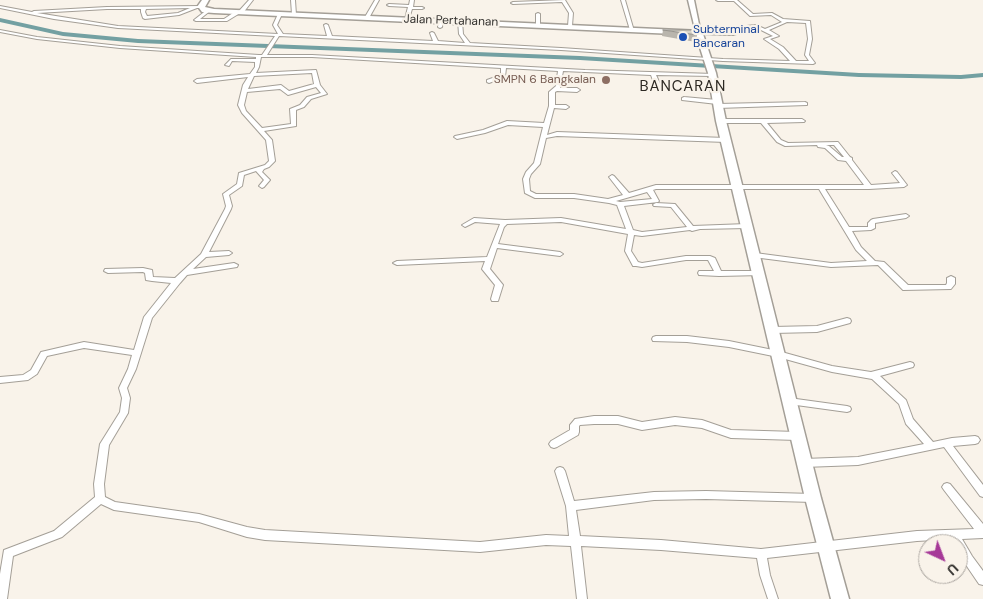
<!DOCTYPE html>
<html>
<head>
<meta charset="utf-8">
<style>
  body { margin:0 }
  #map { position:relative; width:983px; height:599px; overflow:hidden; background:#f9f3ea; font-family:"DM Sans",sans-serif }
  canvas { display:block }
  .north { position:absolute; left:918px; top:534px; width:50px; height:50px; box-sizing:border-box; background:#f9f3ea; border:1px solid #aaa59f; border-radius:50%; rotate:137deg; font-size:14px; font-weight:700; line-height:20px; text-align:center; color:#33312e }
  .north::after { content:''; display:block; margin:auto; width:18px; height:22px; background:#a63998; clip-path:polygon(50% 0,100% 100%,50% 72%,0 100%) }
</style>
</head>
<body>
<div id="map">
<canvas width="983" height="599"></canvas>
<div class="north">U</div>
</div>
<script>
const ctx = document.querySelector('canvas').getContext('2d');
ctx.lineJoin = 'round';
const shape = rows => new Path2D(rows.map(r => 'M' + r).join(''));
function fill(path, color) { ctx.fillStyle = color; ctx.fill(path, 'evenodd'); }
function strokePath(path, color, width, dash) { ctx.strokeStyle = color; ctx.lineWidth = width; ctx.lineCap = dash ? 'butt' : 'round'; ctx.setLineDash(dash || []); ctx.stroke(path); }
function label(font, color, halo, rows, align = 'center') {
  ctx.font = font + ' "DM Sans",sans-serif'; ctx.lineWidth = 4.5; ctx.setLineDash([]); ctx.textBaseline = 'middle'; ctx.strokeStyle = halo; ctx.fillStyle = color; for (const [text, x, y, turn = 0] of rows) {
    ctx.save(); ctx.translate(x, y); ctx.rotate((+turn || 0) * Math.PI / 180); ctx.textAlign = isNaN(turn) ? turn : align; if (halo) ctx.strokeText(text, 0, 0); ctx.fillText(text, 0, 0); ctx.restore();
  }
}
fill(shape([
  [0,18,63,32,138,39,580,56,859,73,961,75,983,73,983,77,961,79,859,77,580,60,138,43,63,36,0,22,0,18]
]), '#73a0a2');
const minor = shape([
  [249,0,253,0,243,13,240,13,227,21,196,21,194,20,208,9,210,9,210,11,200,19,224,19,236,11,239,11,249,0],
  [291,0,295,0,296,15,292,14,291,0],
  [375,0,379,0,369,18,365,18,365,17,375,0],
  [410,0,414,0,413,7,422,7,424,8,422,9,412,9,409,19,407,20,405,19,408,7,389,6,387,5,389,4,409,5,410,0],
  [565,0,573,13,572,26,570,27,568,26,569,13,562,2,513,4,511,3,513,2,565,0],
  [621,0,625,0,634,31,630,30,621,0],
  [716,0,737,0,753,14,772,13,783,19,810,21,812,39,809,55,815,63,813,64,723,61,561,50,279,36,267,55,312,55,585,70,714,74,714,75,712,76,656,75,661,86,658,88,655,86,651,75,563,71,560,88,577,88,580,90,577,92,557,91,555,92,555,105,566,105,569,107,566,109,554,108,547,135,557,132,726,138,729,140,726,142,557,136,546,138,540,164,531,174,529,179,530,191,536,194,574,194,608,199,623,195,609,177,612,175,614,176,629,193,656,185,864,185,846,161,838,160,825,148,818,147,817,145,785,146,777,142,761,123,721,123,718,121,721,119,802,119,805,121,804,122,767,123,781,140,788,143,838,142,850,157,852,158,852,160,871,185,900,183,892,173,895,171,897,172,907,185,904,187,869,189,825,189,849,227,868,227,868,223,871,220,873,219,906,214,909,216,906,218,875,223,875,228,871,230,852,231,861,247,875,261,884,262,908,285,946,285,947,283,947,278,951,276,955,278,955,284,951,289,903,290,878,265,831,267,753,257,751,255,755,253,831,263,867,261,856,250,819,189,656,189,653,190,659,201,658,202,624,206,633,230,642,232,687,227,671,207,654,206,653,205,654,204,656,203,675,204,693,226,747,224,750,226,747,228,700,229,692,231,690,230,642,236,634,235,631,251,638,262,642,263,686,256,710,256,715,258,721,271,762,271,763,273,762,275,719,276,699,275,698,273,699,271,714,271,708,260,686,260,642,267,636,266,633,266,625,251,628,234,561,222,507,224,504,227,498,244,560,252,563,254,560,256,497,248,490,269,503,285,498,301,492,301,491,299,495,285,482,269,485,261,397,265,393,263,397,261,487,257,500,224,475,222,465,227,462,225,474,218,505,220,561,218,626,229,617,205,609,203,574,198,535,198,525,193,523,179,526,172,534,163,543,127,508,125,485,133,457,139,454,137,455,136,483,130,507,121,544,123,549,106,549,92,556,86,558,71,506,68,505,77,489,83,487,82,487,80,501,75,501,68,312,57,261,57,259,67,256,73,316,70,320,85,327,94,311,99,304,107,296,110,296,126,264,131,272,140,275,161,269,167,264,169,262,172,270,180,264,187,262,188,259,186,264,180,256,171,244,175,242,186,229,195,232,206,231,209,209,252,229,251,232,253,229,255,206,257,193,269,234,263,238,265,237,267,187,275,180,283,152,318,136,369,127,388,130,398,128,413,109,445,104,484,105,497,115,502,199,514,247,527,265,530,480,542,546,535,569,536,566,506,555,471,557,468,560,467,563,468,565,471,574,501,654,492,706,491,813,494,816,495,818,498,816,501,813,502,706,499,654,500,576,510,580,536,661,540,761,549,917,531,974,529,944,490,942,487,944,484,947,483,950,484,983,524,983,538,962,539,972,556,983,571,983,585,979,584,964,562,958,551,958,544,954,544,952,539,917,541,767,558,770,575,778,599,768,599,760,575,757,558,661,550,581,546,587,599,577,599,571,546,546,545,480,552,265,540,247,537,199,522,114,510,101,504,62,537,13,556,7,599,0,599,0,574,4,550,54,531,95,497,94,484,100,444,120,412,122,398,119,388,128,369,132,355,84,348,47,356,37,374,28,380,0,383,0,377,23,375,31,370,41,352,84,342,134,350,144,317,171,283,152,281,146,280,145,273,143,272,108,273,104,271,105,269,143,268,152,270,153,277,175,278,201,254,225,209,226,206,223,194,237,184,239,173,265,165,269,161,266,140,242,113,238,105,243,85,248,77,197,83,194,81,197,79,250,74,255,67,255,62,232,61,229,66,225,65,231,59,256,59,256,57,120,48,37,39,0,32,0,30,37,37,120,46,259,55,262,55,275,36,118,28,54,19,0,8,0,6,32,12,34,11,107,7,201,6,203,7,202,8,197,8,179,15,145,19,143,18,141,12,141,9,107,9,37,13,118,26,278,34,273,25,278,14,280,13,282,14,277,25,283,34,327,36,324,25,326,24,328,25,332,36,433,41,430,33,432,32,434,33,438,41,465,43,459,34,458,21,460,20,462,21,463,34,470,43,561,48,723,59,790,61,779,49,764,39,773,36,755,27,732,30,733,33,749,29,751,30,733,35,697,34,697,33,699,32,728,32,727,28,756,25,765,29,782,22,771,15,750,16,734,1,718,1,716,0],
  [190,8,178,13,147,16,145,12,146,9,190,8],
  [787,22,806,23,808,39,805,55,809,61,796,61,783,47,770,39,779,36,769,30,787,22],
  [312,73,314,84,289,91,281,85,248,89,254,76,312,73],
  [316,87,321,93,307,97,300,105,290,109,291,124,262,128,246,111,244,105,247,92,280,89,288,95,316,87],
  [826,145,834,145,844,157,842,157,829,146,826,145],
  [647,192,652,199,620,202,616,201,647,192],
  [538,13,540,14,540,25,538,26,536,25,536,14,538,13],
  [439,20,443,21,442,27,440,28,438,27,439,20],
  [684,97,717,100,720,102,717,104,682,100,682,98,684,97],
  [805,102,807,103,807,105,718,108,715,106,718,104,805,102],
  [847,318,850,319,851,321,850,323,817,332,773,333,770,332,769,330,770,328,773,327,817,326,847,318],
  [656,336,687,336,729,341,778,351,832,366,871,372,910,362,913,363,914,365,913,367,880,376,906,400,913,419,933,442,952,438,975,436,978,437,980,440,978,443,975,444,953,446,983,485,983,497,980,496,944,447,858,465,804,467,801,466,799,463,801,460,804,459,858,457,924,444,906,424,899,404,872,379,832,372,778,357,729,347,687,342,653,341,652,339,653,337,656,336],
  [789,398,847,406,850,407,851,409,850,411,847,412,789,404,786,403,785,401,786,399,789,398],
  [594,416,618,416,642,422,675,417,702,420,731,430,797,432,800,433,802,436,800,439,797,440,731,438,702,428,675,425,642,430,618,424,594,424,580,425,579,426,579,432,578,435,557,447,554,448,551,447,549,444,551,441,570,430,570,425,575,419,594,416]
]);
const secondary = shape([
  [688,0,694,0,701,34,696,33,688,0]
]);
const trunk = shape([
  [202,0,209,0,205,7,214,9,702,31,716,73,726,121,821,498,849,599,831,599,805,498,716,121,708,73,696,35,214,13,202,12,199,8,197,7,202,0]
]);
strokePath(minor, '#a49f97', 2);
strokePath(secondary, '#a49f97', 3);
strokePath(trunk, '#a49f97', 3);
fill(minor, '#fff');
fill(secondary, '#fff');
fill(trunk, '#fff');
fill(shape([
  [663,30,697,35,696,42,662,36]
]), '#b9b5ad');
const building = shape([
  [663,30,696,30,697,35,663,30]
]);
fill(building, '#d7d2c9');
strokePath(building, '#96938d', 1);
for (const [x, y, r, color] of [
  [683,37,5,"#1a4fb4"],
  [606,80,5,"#8d6e63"]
]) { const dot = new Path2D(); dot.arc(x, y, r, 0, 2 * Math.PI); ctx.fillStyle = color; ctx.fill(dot); strokePath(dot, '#f9f3ea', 2); }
label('12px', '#33312e', '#f9f3ea', [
  ["Jalan Pertahanan",451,21,2]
]);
label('12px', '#164399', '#f9f3ea', [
  ["Subterminal",693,30],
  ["Bancaran",693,44]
], 'left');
label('12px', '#785e54', '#f9f3ea', [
  ["SMPN 6 Bangkalan",596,80]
], 'right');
ctx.letterSpacing = '1px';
label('15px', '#2d2923', '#f9f3ea', [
  ["BANCARAN",683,87]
]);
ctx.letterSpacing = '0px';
</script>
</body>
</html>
